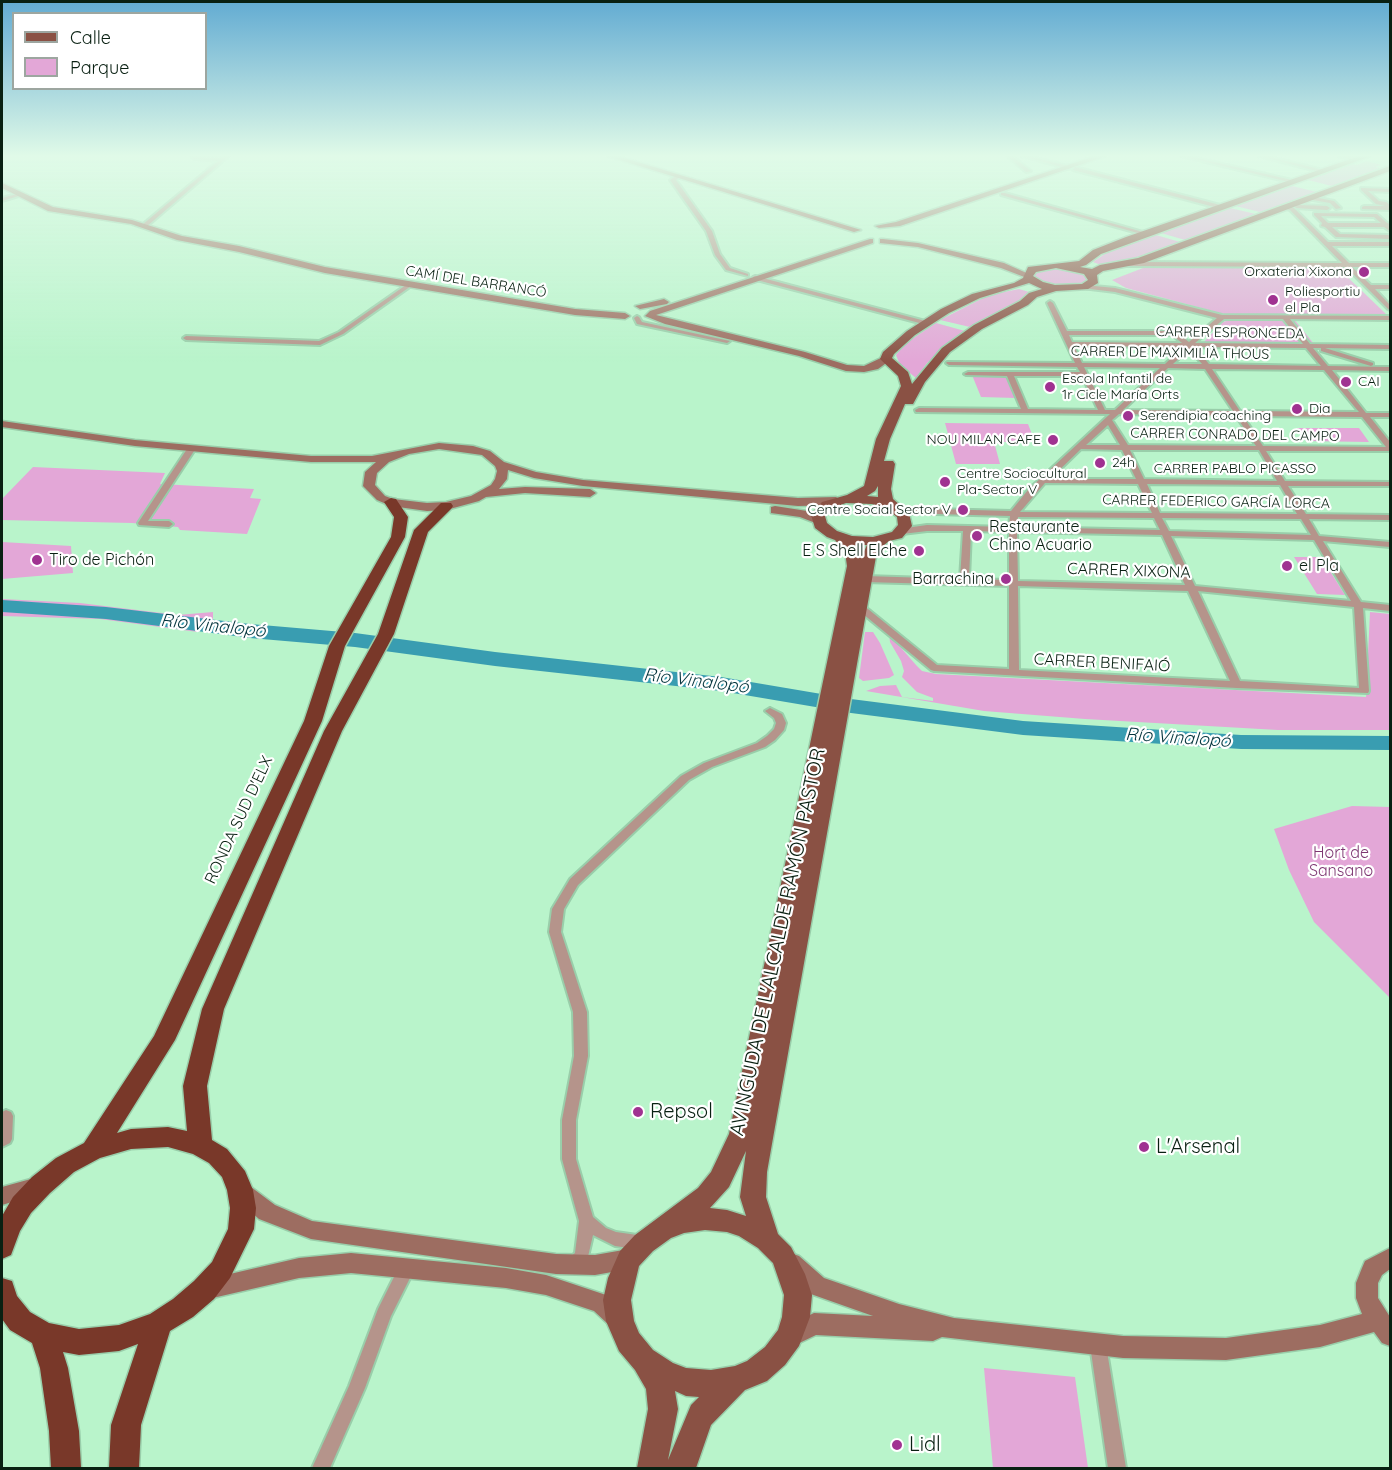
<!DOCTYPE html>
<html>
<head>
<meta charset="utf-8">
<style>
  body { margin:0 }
  #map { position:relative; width:1392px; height:1470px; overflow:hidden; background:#b9f4cb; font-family:Quicksand,sans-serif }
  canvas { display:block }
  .frame { position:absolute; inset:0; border:3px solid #092012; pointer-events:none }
  .legend { position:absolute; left:12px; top:12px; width:195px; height:78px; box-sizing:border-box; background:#fff; border:2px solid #9da6a0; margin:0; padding:8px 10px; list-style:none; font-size:18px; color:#092012 }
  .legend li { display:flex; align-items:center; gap:12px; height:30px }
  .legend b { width:30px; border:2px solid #9da6a0 }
</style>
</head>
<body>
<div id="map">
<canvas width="1392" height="1470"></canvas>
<div class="frame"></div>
<ul class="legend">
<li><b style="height:8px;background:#8a5144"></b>Calle</li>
<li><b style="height:16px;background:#e3a7d7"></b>Parque</li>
</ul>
</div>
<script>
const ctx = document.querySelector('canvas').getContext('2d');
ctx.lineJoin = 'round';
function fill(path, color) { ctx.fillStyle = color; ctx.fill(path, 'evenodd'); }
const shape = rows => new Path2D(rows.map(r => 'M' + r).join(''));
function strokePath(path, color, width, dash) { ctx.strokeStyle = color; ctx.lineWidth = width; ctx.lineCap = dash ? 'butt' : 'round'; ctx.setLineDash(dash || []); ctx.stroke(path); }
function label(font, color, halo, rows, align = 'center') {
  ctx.font = font + ' Quicksand,sans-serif'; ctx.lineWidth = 4.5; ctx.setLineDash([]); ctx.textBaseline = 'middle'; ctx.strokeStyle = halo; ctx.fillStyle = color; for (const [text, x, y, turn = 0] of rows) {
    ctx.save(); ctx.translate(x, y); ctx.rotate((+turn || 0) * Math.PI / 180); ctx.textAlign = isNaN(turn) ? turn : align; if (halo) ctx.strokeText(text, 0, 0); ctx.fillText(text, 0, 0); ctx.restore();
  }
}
fill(shape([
  [1367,161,1381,165,1376,167,1380,168,1332,186,1308,180,1352,164,1357,165],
  [1292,186,1317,192,1260,212,1235,206],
  [1230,208,1256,214,1185,240,1161,233],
  [1156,235,1180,242,1126,261,1101,265,1093,262,1109,251],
  [1057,268,1080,272,1088,277,1088,280,1081,285,1065,287,1047,284,1036,278,1034,275,1041,270],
  [1143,268,1338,268,1386,314,1224,314,1126,288,1112,280],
  [1019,289,1029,292,1017,302,970,327,940,320,989,295],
  [1234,319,1294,319,1314,344,1204,342,1223,322],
  [936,323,965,331,927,363,916,378,900,365,896,355,906,343],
  [972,375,1008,375,1016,398,981,397],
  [945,423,1028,424,1035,442,994,442,1000,464,956,464],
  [1297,428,1359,428,1369,442,1306,441],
  [33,467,165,473,160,484,254,489,250,498,261,499,247,534,180,530,178,527,132,523,2,520,2,499],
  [2,542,71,546,73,573,2,579],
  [1294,557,1321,557,1345,595,1317,594],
  [2,599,80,603,178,615,213,612,213,621,198,632,100,619,2,616],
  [1370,612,1390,614,1390,730,1278,730,1085,719,984,711,866,691,880,686,896,685,902,697,933,701,933,698,917,692,902,677,904,671,901,661,890,642,889,634,916,665,922,671,936,674,1366,697],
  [865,632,873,632,880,643,894,675,889,678,863,681,859,678],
  [1352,806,1390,807,1390,998,1314,922,1289,870,1274,829],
  [984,1368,1075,1377,1088,1468,993,1468]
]), '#e3a7d7');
fill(shape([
  [2,600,106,607,250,624,355,633,495,652,721,677,851,699,1023,721,1241,735,1390,736,1390,750,1241,749,1023,735,851,713,721,691,495,666,355,647,250,638,106,619,2,612,2,600]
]), '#399db1');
const street = shape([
  [224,156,229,156,146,227,142,227,142,225,218,161,194,159,192,157,221,158,224,156],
  [1007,156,1012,156,1031,171,1026,172,1007,156],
  [1022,156,1029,156,1072,167,1069,169,1022,156],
  [1181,156,1189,156,1296,181,1293,183,1181,156],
  [1259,156,1267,156,1327,171,1324,173,1259,156],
  [1339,156,1348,156,1359,159,1356,161,1339,156],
  [1075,167,1224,206,1225,207,1222,209,1073,170,1075,167],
  [677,175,680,177,676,180,712,231,720,254,730,268,748,274,748,276,726,270,715,255,706,231,670,180,677,175],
  [1361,188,1390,189,1390,192,1368,191,1379,201,1386,202,1390,205,1390,210,1362,209,1362,207,1364,206,1385,206,1376,204,1361,190,1361,188],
  [1001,193,1005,193,1150,234,1145,235,1001,195,1001,193],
  [17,194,22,195,2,201,2,198,17,194],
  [1309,196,1334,201,1341,208,1336,209,1330,203,1307,199,1309,196],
  [1285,205,1294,208,1328,242,1390,242,1390,246,1332,246,1349,263,1390,263,1390,267,1352,267,1371,285,1390,285,1390,289,1375,289,1390,305,1390,310,1388,309,1346,267,1128,266,1125,264,1128,262,1342,263,1290,210,1283,208,1282,207,1285,205],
  [1298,205,1327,206,1330,208,1327,210,1296,208,1295,207,1298,205],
  [1314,213,1377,214,1387,223,1390,224,1390,231,1384,227,1332,227,1340,234,1390,235,1390,239,1336,237,1325,227,1321,226,1322,223,1314,215,1314,213],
  [1321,216,1374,217,1381,223,1328,223,1321,216],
  [755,276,929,322,930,323,927,325,753,279,753,277,755,276],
  [406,285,411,286,343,334,320,345,186,340,183,338,186,336,319,341,339,332,406,285],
  [1084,285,1115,288,1222,315,1390,316,1390,320,1290,319,1310,344,1390,345,1390,349,1325,348,1373,363,1373,365,1371,366,1321,351,1321,348,1313,348,1328,366,1390,367,1390,371,1332,370,1366,413,1390,413,1390,417,1370,417,1390,442,1390,451,1266,451,1285,481,1390,482,1390,486,1288,486,1306,514,1390,515,1390,520,1309,519,1319,536,1390,542,1390,547,1323,541,1361,602,1390,605,1390,611,1363,608,1369,691,1368,693,1237,688,934,671,931,670,857,609,855,607,857,605,863,605,937,665,1009,669,1009,586,865,582,860,579,865,576,960,579,963,531,927,531,902,534,898,531,899,529,927,525,1009,527,1010,516,898,513,895,512,895,508,1011,511,1028,490,1110,414,916,412,915,410,919,408,1021,409,1007,376,966,375,964,374,968,372,1080,372,1077,367,949,365,946,363,947,362,1075,363,1047,303,1050,301,1053,303,1067,331,1174,331,1189,342,1217,318,1115,292,1082,288,1081,287,1084,285],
  [1224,319,1283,319,1303,344,1195,343,1224,319],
  [1069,335,1172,335,1182,343,1072,342,1069,335],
  [1074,346,1183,347,1165,364,1082,363,1074,346],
  [1195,347,1306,348,1321,366,1209,364,1195,347],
  [1189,349,1202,364,1173,364,1189,349],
  [1084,367,1160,368,1115,410,1105,410,1084,367],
  [1168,368,1205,369,1233,411,1123,410,1168,368],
  [1212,369,1324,370,1359,412,1240,411,1212,369],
  [1014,376,1082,376,1098,410,1028,409,1014,376],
  [1119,414,1236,416,1256,446,1128,445,1112,420,1119,414],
  [1243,416,1362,417,1386,447,1263,446,1243,416],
  [1108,425,1120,445,1086,445,1108,425],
  [1081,449,1122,450,1136,479,1050,479,1081,449],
  [1130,450,1259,450,1277,481,1144,479,1130,450],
  [1045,483,1138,484,1152,513,1020,512,1045,483],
  [1147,484,1280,485,1297,514,1160,513,1147,484],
  [1018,517,1154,518,1160,530,1017,527,1018,517],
  [1162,518,1301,519,1311,535,1169,531,1162,518],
  [971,531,1009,532,1009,580,969,579,971,531],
  [1017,532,1162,535,1185,585,1018,581,1017,532],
  [1171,536,1314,540,1351,601,1195,586,1171,536],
  [1018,586,1188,591,1230,681,1019,670,1018,586],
  [1198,591,1354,607,1359,688,1240,681,1198,591],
  [637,316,639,317,642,322,730,341,727,343,637,324,634,318,637,316],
  [189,446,192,446,196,448,148,521,169,521,173,524,169,527,139,525,138,523,189,446],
  [770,708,782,714,786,723,784,730,775,740,765,747,712,767,689,780,578,885,564,909,561,932,587,1012,588,1056,576,1120,576,1159,593,1217,606,1228,616,1232,644,1236,649,1238,652,1243,649,1248,644,1250,615,1246,593,1235,587,1261,579,1268,574,1270,569,1268,566,1263,569,1258,575,1253,579,1221,562,1159,562,1120,574,1056,573,1012,549,932,552,909,570,879,681,776,704,763,757,743,767,736,774,729,776,723,774,718,765,711,770,708],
  [6,1110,11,1112,13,1116,12,1139,10,1143,2,1147,2,1112,6,1110],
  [407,1261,413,1263,415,1268,391,1316,365,1388,330,1468,312,1468,349,1386,378,1309,401,1263,407,1261],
  [1098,1337,1104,1340,1106,1345,1126,1468,1108,1468,1090,1345,1092,1340,1098,1337]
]);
const secondary = shape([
  [607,156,618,156,861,230,854,232,607,156],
  [1095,156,1106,156,900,226,879,228,875,226,896,222,1095,156],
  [2,183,53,207,132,220,182,236,239,246,325,267,575,309,625,313,630,316,625,319,575,315,325,273,239,252,177,240,131,224,48,211,2,188,2,183],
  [870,239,873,239,873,243,656,315,805,352,847,365,864,366,883,357,889,357,889,361,878,369,864,372,846,371,799,356,665,324,645,316,650,311,870,239],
  [883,239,918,243,1004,263,1031,275,1027,278,1001,268,918,247,880,243,880,239,883,239],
  [664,299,669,302,667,304,640,309,635,306,664,299],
  [2,421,135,440,311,456,372,456,439,443,473,446,490,451,504,462,536,472,583,480,798,498,836,497,842,501,836,505,798,506,583,486,534,478,508,470,507,479,499,489,525,487,590,489,596,493,590,497,525,493,486,497,479,501,446,510,427,511,391,506,377,500,363,486,365,472,376,462,311,462,135,446,2,427,2,421],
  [439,449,482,455,495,466,497,471,495,479,491,485,471,496,446,502,427,503,393,499,385,496,375,485,377,473,389,462,409,454,439,449],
  [775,506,807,511,824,520,818,524,800,517,771,513,771,507,775,506],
  [38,1177,45,1180,49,1186,45,1192,2,1205,2,1187,38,1177],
  [240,1181,247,1184,275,1205,312,1221,556,1254,595,1255,629,1249,637,1252,640,1259,637,1266,629,1269,595,1275,556,1274,311,1239,259,1219,233,1196,229,1190,233,1184,240,1181],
  [1390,1248,1390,1269,1382,1275,1378,1283,1378,1298,1390,1317,1390,1346,1382,1343,1374,1332,1320,1347,1226,1360,1123,1358,942,1337,933,1341,816,1335,789,1348,781,1345,777,1337,781,1329,814,1313,873,1316,808,1293,783,1270,780,1263,783,1256,791,1253,799,1256,824,1278,899,1304,954,1318,1123,1336,1226,1338,1320,1325,1362,1314,1356,1298,1356,1283,1362,1268,1365,1261,1390,1248],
  [351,1253,506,1268,546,1275,609,1296,625,1311,628,1318,625,1325,617,1329,609,1325,594,1311,546,1295,506,1288,351,1273,299,1278,204,1300,196,1297,193,1290,196,1283,204,1280,299,1258,351,1253]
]);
const primary = shape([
  [1359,156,1371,156,1101,254,1086,265,1080,267,1092,269,1100,265,1138,258,1390,166,1390,171,1144,263,1103,271,1097,275,1098,283,1088,289,1056,291,1037,297,1028,305,982,329,950,352,925,382,913,404,905,404,890,439,884,461,893,461,895,464,891,489,893,499,909,513,912,526,902,538,889,541,877,551,767,1172,766,1197,778,1234,791,1247,805,1274,812,1295,810,1317,799,1346,785,1365,767,1381,745,1390,711,1425,696,1468,637,1468,648,1409,646,1389,635,1370,619,1351,606,1321,603,1300,608,1278,620,1251,635,1235,698,1188,711,1172,729,1134,847,566,845,552,835,540,827,537,815,528,811,515,822,502,847,495,864,486,876,439,901,386,898,376,880,359,883,352,907,331,941,309,972,294,1014,283,1023,278,1028,267,1079,261,1093,250,1126,237,1359,156],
  [1056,268,1084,274,1088,280,1082,284,1055,285,1043,282,1033,276,1036,272,1056,268],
  [1029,283,1042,289,1029,293,1020,301,974,325,942,348,912,384,908,372,892,358,894,354,915,335,949,313,980,298,1029,283],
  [878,486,878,497,867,496,875,491,878,486],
  [846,503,872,504,886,508,897,517,898,525,892,532,873,537,852,536,837,531,827,523,825,516,832,508,846,503],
  [855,545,867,545,861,558,859,551,855,545],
  [746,1151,740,1197,746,1216,727,1210,710,1208,729,1187,746,1151],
  [705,1230,727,1232,739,1236,758,1248,773,1263,784,1295,782,1317,778,1330,765,1347,747,1361,735,1366,711,1370,686,1368,673,1363,653,1350,639,1333,634,1321,631,1300,639,1266,653,1251,671,1238,684,1233,705,1230],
  [675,1391,686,1396,699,1397,691,1405,668,1460,678,1409,675,1391]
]);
const highway = shape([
  [391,498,396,499,408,517,405,537,345,646,322,721,175,1040,117,1133,131,1129,168,1127,187,1131,183,1086,202,1009,324,731,378,634,414,530,441,503,451,503,453,506,451,509,428,532,394,634,342,731,224,1009,207,1086,212,1140,227,1149,245,1171,253,1190,256,1208,254,1229,230,1278,214,1299,193,1317,170,1331,141,1425,139,1468,109,1468,111,1425,138,1344,119,1351,79,1355,63,1352,68,1368,79,1431,81,1468,51,1468,49,1431,40,1368,32,1343,10,1330,2,1319,2,1278,12,1281,17,1296,30,1312,49,1323,79,1329,119,1325,150,1314,173,1299,194,1281,212,1262,228,1229,230,1208,227,1190,222,1177,209,1163,193,1154,168,1147,131,1149,100,1158,74,1172,50,1193,31,1213,20,1231,11,1255,2,1259,2,1216,13,1197,32,1177,56,1158,84,1143,154,1036,304,721,329,646,391,537,394,517,384,502,391,498]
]);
strokePath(street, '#99ceaa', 4);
strokePath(secondary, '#99ceaa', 3);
strokePath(primary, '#99ceaa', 3);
strokePath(highway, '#99ceaa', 3);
fill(street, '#b5948b');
fill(secondary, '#9d6d61');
fill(primary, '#8a5144');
fill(highway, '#793829');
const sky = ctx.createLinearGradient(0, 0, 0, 362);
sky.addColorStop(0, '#62abd2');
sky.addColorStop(0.43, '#e0fae8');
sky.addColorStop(1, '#e0fae800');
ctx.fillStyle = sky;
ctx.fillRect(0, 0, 1392, 362);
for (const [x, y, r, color] of [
  [1364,272,6,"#a03291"],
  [1273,300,6,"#a03291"],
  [1346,382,6,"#a03291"],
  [1050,387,6,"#a03291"],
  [1297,409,6,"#a03291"],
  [1128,416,6,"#a03291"],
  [1053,440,6,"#a03291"],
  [1100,463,6,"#a03291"],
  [945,482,6,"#a03291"],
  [963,510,6,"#a03291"],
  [977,536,6,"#a03291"],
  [919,551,6,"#a03291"],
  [37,560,6,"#a03291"],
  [1287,566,6,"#a03291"],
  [1006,579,6,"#a03291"],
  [638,1112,6,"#a03291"],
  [1144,1147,6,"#a03291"],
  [897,1445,6,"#a03291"]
]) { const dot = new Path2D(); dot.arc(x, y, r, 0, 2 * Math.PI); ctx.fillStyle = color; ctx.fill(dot); strokePath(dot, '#fff', 2); }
label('14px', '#092012', '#fff', [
  ["Orxateria Xixona",1352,272,"right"],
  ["Poliesportiu",1285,292],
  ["el Pla",1285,308],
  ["Escola Infantil de",1062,379],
  ["1r Cicle María Orts",1062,395],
  ["CAI",1358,382],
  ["Dia",1309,409],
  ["Serendipia coaching",1140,416],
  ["NOU MILAN CAFE",1041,440,"right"],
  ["24h",1112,463],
  ["Centre Sociocultural",957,474],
  ["Pla-Sector V",957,490],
  ["Centre Social Sector V",951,510,"right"]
], 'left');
label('14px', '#092012', '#fff', [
  ["CAMÍ DEL BARRANCÓ",476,282,9],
  ["CARRER ESPRONCEDA",1230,333,1],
  ["CARRER DE MAXIMILIÀ THOUS",1170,353,1],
  ["CARRER CONRADO DEL CAMPO",1235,435,1],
  ["CARRER PABLO PICASSO",1235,469],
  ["CARRER FEDERICO GARCÍA LORCA",1216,502,1]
]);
label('16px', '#092012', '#fff', [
  ["Restaurante",989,527],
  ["Chino Acuario",989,545],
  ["E S Shell Elche",907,551,"right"],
  ["Tiro de Pichón",49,560],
  ["el Pla",1299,566],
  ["Barrachina",994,579,"right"]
], 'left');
label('16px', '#092012', '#fff', [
  ["CARRER XIXONA",1129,571,2],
  ["CARRER BENIFAIÓ",1102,663,3],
  ["RONDA SUD D'ELX",239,820,-65]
]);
label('16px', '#7e3772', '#fff', [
  ["Hort de",1341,853],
  ["Sansano",1341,871]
]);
label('italic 18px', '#05353e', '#fff', [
  ["Río Vinalopó",213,626,6],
  ["Río Vinalopó",696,681,7],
  ["Río Vinalopó",1178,738,4]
]);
label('20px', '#092012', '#fff', [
  ["AVINGUDA DE L'ALCALDE RAMÓN PASTOR",778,942,-78]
]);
label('20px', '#092012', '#fff', [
  ["Repsol",650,1112],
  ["L'Arsenal",1156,1147],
  ["Lidl",909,1445]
], 'left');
</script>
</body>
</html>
